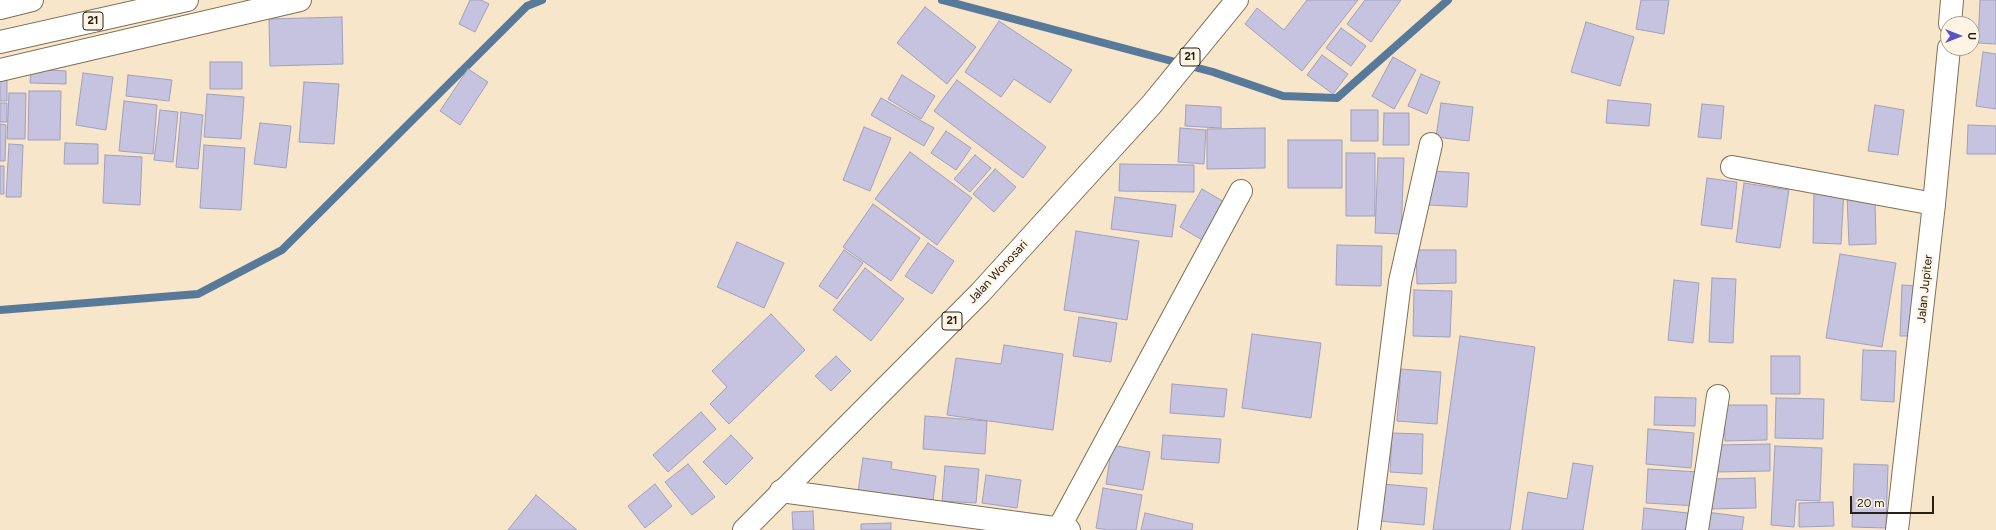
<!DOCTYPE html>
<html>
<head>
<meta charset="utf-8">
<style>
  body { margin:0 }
  #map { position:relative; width:1996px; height:530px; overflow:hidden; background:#f7e6ca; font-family:Figtree,sans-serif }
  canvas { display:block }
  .north { position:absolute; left:1940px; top:16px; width:40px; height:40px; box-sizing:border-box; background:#fff4e3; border:1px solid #a89f91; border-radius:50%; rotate:90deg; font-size:11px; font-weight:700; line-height:16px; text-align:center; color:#262016 }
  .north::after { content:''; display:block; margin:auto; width:14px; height:18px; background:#5652c9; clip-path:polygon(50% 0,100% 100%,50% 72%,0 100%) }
  .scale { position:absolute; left:1850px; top:496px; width:84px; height:18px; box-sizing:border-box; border:2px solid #262016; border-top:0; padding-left:5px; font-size:12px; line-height:14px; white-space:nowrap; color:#262016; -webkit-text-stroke:3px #fff4e3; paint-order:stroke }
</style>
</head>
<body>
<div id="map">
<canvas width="1996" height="530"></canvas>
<div class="north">U</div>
<div class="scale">20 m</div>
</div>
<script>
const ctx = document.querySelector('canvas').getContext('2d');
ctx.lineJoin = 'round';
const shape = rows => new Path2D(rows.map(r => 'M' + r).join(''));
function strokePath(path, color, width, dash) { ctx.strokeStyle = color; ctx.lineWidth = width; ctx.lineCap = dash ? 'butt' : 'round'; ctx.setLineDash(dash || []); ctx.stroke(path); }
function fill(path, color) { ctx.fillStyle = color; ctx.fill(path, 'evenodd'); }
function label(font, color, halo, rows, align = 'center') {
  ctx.font = font + ' Figtree,sans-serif'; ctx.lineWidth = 4; ctx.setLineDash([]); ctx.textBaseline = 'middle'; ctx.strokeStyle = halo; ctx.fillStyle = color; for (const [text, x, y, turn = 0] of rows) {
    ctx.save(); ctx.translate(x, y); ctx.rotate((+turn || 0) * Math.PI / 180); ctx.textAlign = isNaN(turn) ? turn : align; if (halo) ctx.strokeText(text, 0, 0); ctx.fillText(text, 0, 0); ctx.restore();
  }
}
strokePath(shape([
  [942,0,1213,72,1283,96,1337,98,1448,0],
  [0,310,198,294,282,250,527,6,542,0]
]), '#587a9a', 8);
const building = shape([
  [470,0,481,0,489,4,475,32,459,24,470,0],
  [1307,0,1358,0,1302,71,1245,24,1257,8,1284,30,1307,0],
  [1365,0,1401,0,1371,42,1347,24,1365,0],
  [1641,0,1669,0,1664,34,1636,29,1641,0],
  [1980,0,1996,0,1996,44,1978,43,1980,0],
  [925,7,976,47,947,84,897,43,925,7],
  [342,17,343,64,270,66,269,19,342,17],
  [999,21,1072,70,1050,103,1014,79,1001,97,965,72,999,21],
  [1586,22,1634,37,1620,86,1571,72,1586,22],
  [1341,28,1366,46,1351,66,1326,48,1341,28],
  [1983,52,1996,54,1996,109,1976,106,1983,52],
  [1322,55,1348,74,1333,94,1307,75,1322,55],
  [1393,57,1416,70,1394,109,1372,96,1393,57],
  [210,62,242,62,242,89,210,89,210,62],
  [31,69,66,71,66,84,30,83,31,69],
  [468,69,488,82,460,125,440,111,468,69],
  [83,73,113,77,106,130,76,125,83,73],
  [1421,74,1440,82,1427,114,1408,106,1421,74],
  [128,75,172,80,169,101,126,96,128,75],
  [902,75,935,96,921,119,888,99,902,75],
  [0,80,7,80,7,101,0,101,0,80],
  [957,80,1046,147,1023,178,934,111,957,80],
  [304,82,339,84,334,144,299,142,304,82],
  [29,91,61,91,60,140,28,140,29,91],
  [9,93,26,93,25,139,7,139,9,93],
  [207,94,244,97,241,139,204,137,207,94],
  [881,98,934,128,924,146,871,115,881,98],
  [1608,100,1651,104,1649,126,1606,123,1608,100],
  [124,101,157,105,153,154,119,151,124,101],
  [0,103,7,103,7,122,0,122,0,103],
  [1441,103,1473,107,1469,141,1436,137,1441,103],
  [1702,104,1724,106,1721,139,1698,137,1702,104],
  [1186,105,1221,107,1221,128,1185,126,1186,105],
  [1875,105,1904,110,1898,155,1868,151,1875,105],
  [160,110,178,112,173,162,154,160,160,110],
  [1351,110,1378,110,1378,141,1351,141,1351,110],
  [181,112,203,115,198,169,176,167,181,112],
  [1384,113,1409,113,1409,145,1383,145,1384,113],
  [260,123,291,126,286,168,254,164,260,123],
  [0,124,6,125,5,161,0,161,0,124],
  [1968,125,1996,126,1996,154,1967,154,1968,125],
  [864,127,891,138,870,191,843,180,864,127],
  [1180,128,1206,130,1204,164,1178,162,1180,128],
  [1265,128,1265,168,1207,169,1207,129,1265,128],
  [946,131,971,148,956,170,931,153,946,131],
  [1288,140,1342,140,1342,188,1288,188,1288,140],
  [65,143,98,144,98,164,64,164,65,143],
  [9,144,23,145,21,197,6,197,9,144],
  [204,145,245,148,241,210,200,208,204,145],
  [910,152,972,198,937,245,875,199,910,152],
  [1346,153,1375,153,1375,216,1346,216,1346,153],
  [105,155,142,157,140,205,103,203,105,155],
  [975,155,991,168,970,192,954,179,975,155],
  [1378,158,1404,158,1401,234,1375,233,1378,158],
  [1120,164,1194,165,1194,192,1119,191,1120,164],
  [0,166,4,166,4,194,0,194,0,166],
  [995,169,1016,187,994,212,973,194,995,169],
  [1432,171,1469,173,1467,207,1429,205,1432,171],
  [1707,178,1737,182,1732,229,1701,225,1707,178],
  [1744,183,1789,190,1780,248,1736,242,1744,183],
  [1814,188,1844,190,1841,244,1813,243,1814,188],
  [1202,189,1226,203,1204,241,1180,227,1202,189],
  [1875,196,1876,244,1849,245,1847,197,1875,196],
  [1115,197,1176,205,1172,237,1111,229,1115,197],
  [873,204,920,238,891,281,843,247,873,204],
  [1076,231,1139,241,1127,320,1064,310,1076,231],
  [737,242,784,263,764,308,717,287,737,242],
  [928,243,954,261,932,294,905,276,928,243],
  [1337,245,1382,246,1381,286,1336,285,1337,245],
  [844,250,863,263,837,299,819,286,844,250],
  [1416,250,1456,250,1456,283,1417,284,1416,250],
  [1840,254,1896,263,1882,347,1826,338,1840,254],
  [865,268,904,299,871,341,833,310,865,268],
  [1712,278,1736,279,1733,343,1709,342,1712,278],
  [1674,280,1699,283,1693,343,1668,340,1674,280],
  [1902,285,1917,286,1915,336,1900,336,1902,285],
  [1414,290,1452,291,1450,337,1413,336,1414,290],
  [771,314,805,350,729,424,710,404,727,387,712,371,771,314],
  [1079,317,1117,323,1111,362,1073,356,1079,317],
  [1252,334,1321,343,1311,418,1242,408,1252,334],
  [1460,336,1535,347,1510,530,1433,530,1460,336],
  [1004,345,1063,354,1053,430,947,415,956,358,1001,364,1004,345],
  [1863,350,1896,351,1894,402,1861,400,1863,350],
  [836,356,851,371,831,391,815,376,836,356],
  [1771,356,1800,356,1800,394,1771,394,1771,356],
  [1401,369,1441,372,1437,424,1397,421,1401,369],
  [1172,384,1227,389,1224,417,1170,413,1172,384],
  [1655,397,1696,398,1695,426,1654,425,1655,397],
  [1776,398,1824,399,1823,439,1775,438,1776,398],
  [1724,405,1767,405,1767,440,1725,441,1724,405],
  [701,412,716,429,668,472,653,455,701,412],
  [925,416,987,421,985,454,923,449,925,416],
  [1648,429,1694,433,1691,468,1646,464,1648,429],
  [1392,433,1423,434,1422,474,1390,472,1392,433],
  [731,435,753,458,726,485,703,462,731,435],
  [1163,435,1221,439,1219,463,1161,459,1163,435],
  [1770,444,1770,471,1716,472,1716,445,1770,444],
  [1112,445,1150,452,1143,490,1106,484,1112,445],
  [1775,446,1822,448,1820,501,1796,500,1794,527,1771,525,1775,446],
  [863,458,892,462,891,469,936,476,932,509,857,498,863,458],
  [1573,463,1593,466,1583,530,1522,530,1528,492,1567,499,1573,463],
  [688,464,715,497,692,515,665,482,688,464],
  [1854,464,1888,465,1886,528,1852,527,1854,464],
  [945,466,979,469,976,503,942,501,945,466],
  [1648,469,1699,472,1697,506,1646,503,1648,469],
  [986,475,1021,480,1017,508,982,503,986,475],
  [1755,478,1756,508,1709,509,1709,479,1755,478],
  [655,484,672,506,645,528,628,506,655,484],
  [1383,484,1427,488,1424,525,1379,521,1383,484],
  [1103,488,1142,495,1136,530,1107,530,1096,528,1103,488],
  [536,495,577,530,508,530,536,495],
  [1833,502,1834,526,1799,527,1799,503,1833,502],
  [1644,508,1696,514,1694,530,1642,530,1644,508],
  [813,511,814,530,793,530,792,512,813,511],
  [1707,512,1744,517,1742,530,1704,530,1707,512],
  [1145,513,1193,524,1192,530,1141,530,1145,513],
  [891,523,891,530,861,530,861,524,891,523]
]);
fill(building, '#c6c3e1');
strokePath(building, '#a29fbc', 1);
const street = shape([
  [1732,167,1934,204],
  [781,491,1069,530],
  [1059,528,1241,191],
  [1369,530,1400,282,1431,144],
  [1697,530,1718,396]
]);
const secondary = shape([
  [1950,24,1952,0],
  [0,70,300,0],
  [1897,530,1934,204,1949,48]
]);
const highway = shape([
  [0,8,32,0],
  [0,42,187,0],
  [744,530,980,293,1152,104,1237,0]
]);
strokePath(street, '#7f7056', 24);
strokePath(secondary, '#7f7056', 24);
strokePath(highway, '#7f7056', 24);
strokePath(street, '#fff', 22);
strokePath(secondary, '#fff', 22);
strokePath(highway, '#fff', 22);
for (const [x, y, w] of [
  [93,21,20],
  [1190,57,20],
  [952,321,20]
]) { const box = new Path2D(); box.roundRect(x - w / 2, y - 9, w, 18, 3); ctx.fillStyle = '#fff4e3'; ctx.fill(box); strokePath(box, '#262016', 1); }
label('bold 11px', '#262016', null, [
  ["21",93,21],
  ["21",1190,57],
  ["21",952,321]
]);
label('12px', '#262016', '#fff4e3', [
  ["Jalan Wonosari",998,272,-47],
  ["Jalan Jupiter",1925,289,-84]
]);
</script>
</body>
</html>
